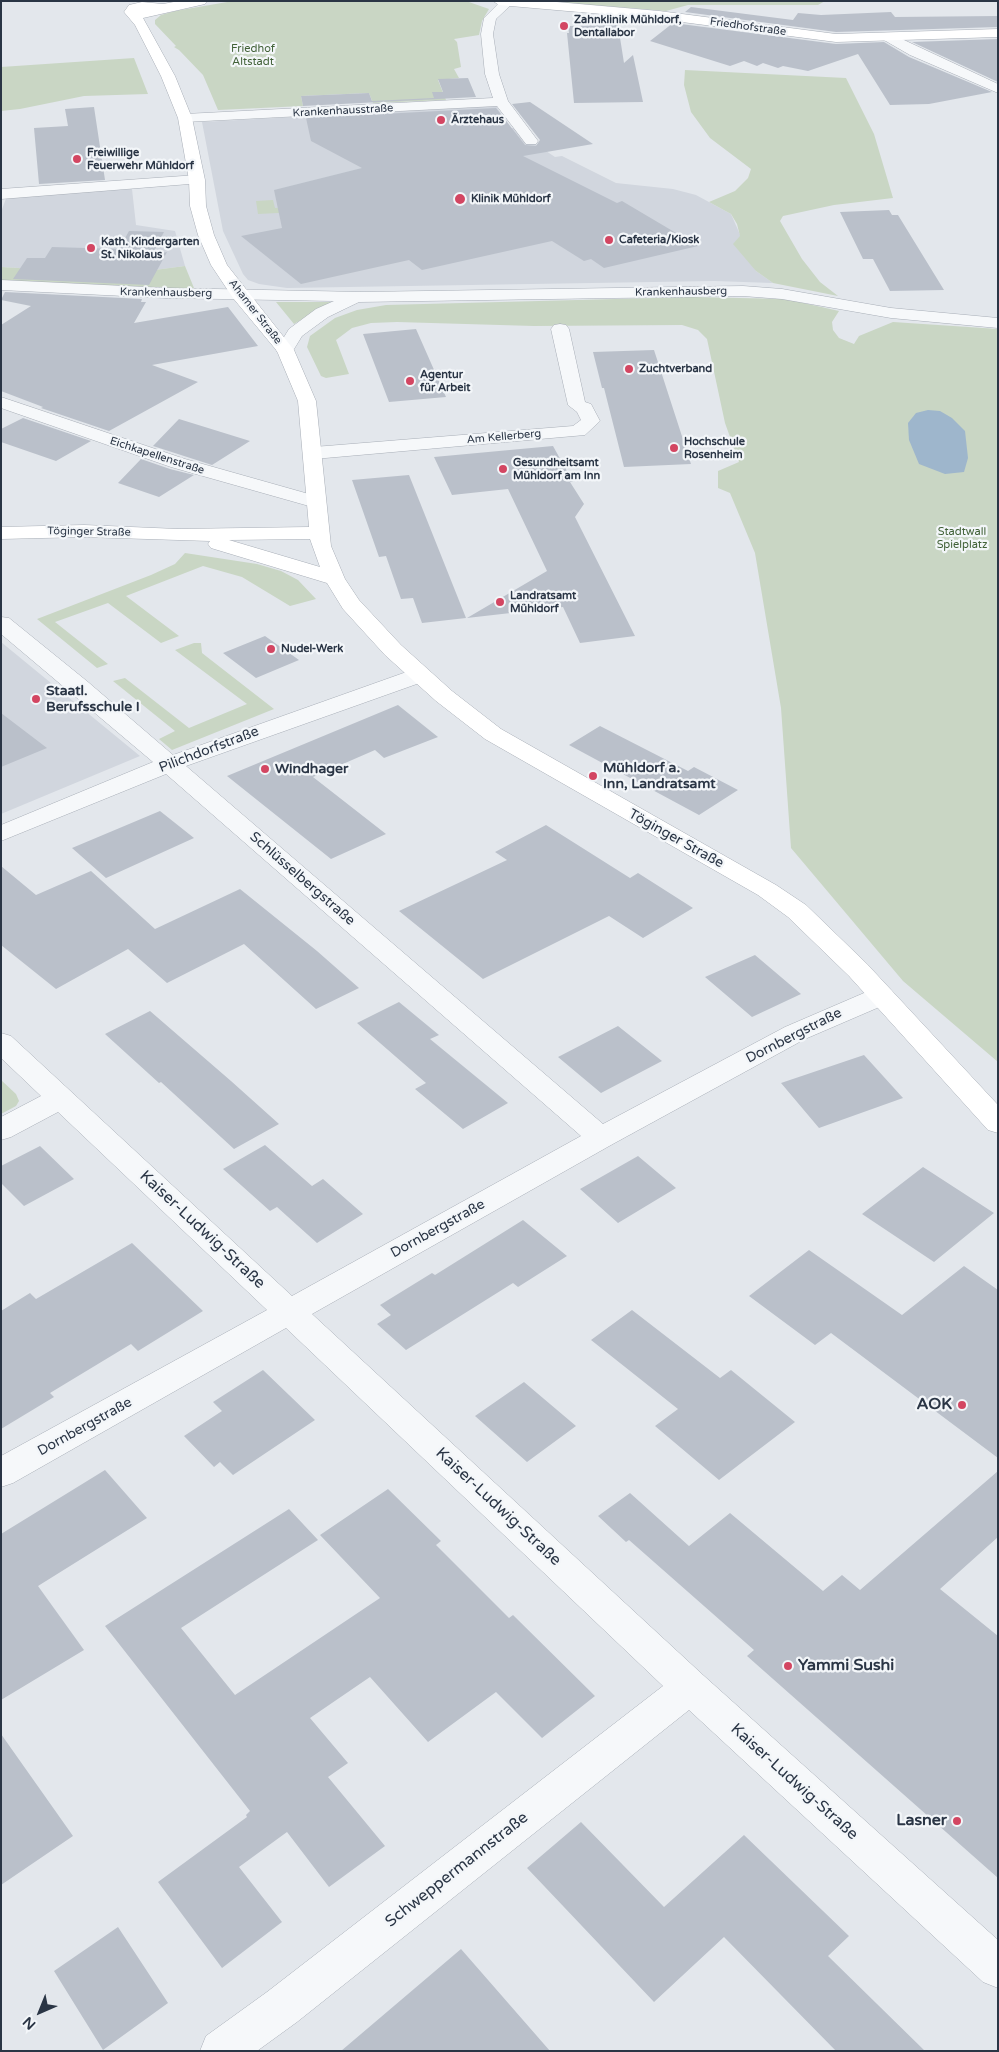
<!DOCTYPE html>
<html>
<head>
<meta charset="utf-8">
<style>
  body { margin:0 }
  #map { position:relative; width:999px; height:2052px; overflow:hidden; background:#e3e7ec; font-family:"Varela Round",sans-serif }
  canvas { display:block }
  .frame { position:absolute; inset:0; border:2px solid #2a3545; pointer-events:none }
  .north { position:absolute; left:15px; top:1987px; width:50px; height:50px; -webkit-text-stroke:4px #f3f6f9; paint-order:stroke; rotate:224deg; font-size:14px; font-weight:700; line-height:20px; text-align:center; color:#2a3545 }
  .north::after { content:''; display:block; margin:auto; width:18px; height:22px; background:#2a3545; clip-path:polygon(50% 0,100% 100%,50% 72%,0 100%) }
</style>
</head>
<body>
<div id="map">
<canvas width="999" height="2052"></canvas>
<div class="frame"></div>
<div class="north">N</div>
</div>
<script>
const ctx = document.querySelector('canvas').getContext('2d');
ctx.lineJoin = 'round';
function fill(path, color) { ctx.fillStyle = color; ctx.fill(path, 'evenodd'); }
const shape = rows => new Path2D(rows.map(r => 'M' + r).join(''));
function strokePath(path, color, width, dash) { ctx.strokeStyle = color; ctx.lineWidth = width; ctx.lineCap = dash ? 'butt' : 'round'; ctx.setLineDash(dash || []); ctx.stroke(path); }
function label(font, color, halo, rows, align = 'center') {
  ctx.font = font + ' "Varela Round",sans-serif'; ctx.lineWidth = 4.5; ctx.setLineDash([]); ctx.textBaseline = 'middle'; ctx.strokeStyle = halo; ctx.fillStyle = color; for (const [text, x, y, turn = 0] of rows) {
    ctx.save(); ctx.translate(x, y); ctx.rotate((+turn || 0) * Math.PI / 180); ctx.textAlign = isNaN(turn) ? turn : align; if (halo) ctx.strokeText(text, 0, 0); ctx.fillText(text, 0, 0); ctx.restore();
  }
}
fill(shape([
  [496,106,511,128,519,128,531,141,555,157,562,156,616,183,673,189,696,195,731,214,756,271,773,283,714,281,287,288,259,284,248,280,243,274,223,231,202,122],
  [132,189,136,225,175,231,185,266,124,274,1,267,1,212,7,196],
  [1,642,140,756,1,814]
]), '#d1d6de');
fill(shape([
  [233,1,466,1,489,9,482,21,479,35,454,39,457,42,461,67,454,69,459,78,438,80,446,100,373,103,369,93,301,96,303,106,218,110,203,75,179,50,174,47,176,46,155,24,155,20,161,15,175,11],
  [541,1,825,1,818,5,688,5,666,11],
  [134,58,148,94,84,96,20,109,1,111,1,67],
  [685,70,846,78,874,134,893,198,834,205,783,216,780,221,802,259,820,282,838,296,773,283,756,271,733,244,740,236,737,224,731,214,709,202,735,191,748,178,751,169,710,138,691,112,684,85],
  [273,200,275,208,314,206,317,211,258,214,256,201],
  [185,266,194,288,192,289,1,282,1,267,124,274],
  [692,297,786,299,839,311,832,322,833,330,839,338,854,344,859,336,893,322,998,329,998,1062,903,981,791,848,781,708,755,553,730,493,718,488,718,471,739,462,725,423,707,339,698,330,682,325,534,326,397,322,371,323,352,328,336,340,349,374,326,378,321,376,307,347,310,336,335,318,357,310,386,305],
  [276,302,332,302,294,324],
  [185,553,257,564,281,571,298,580,316,599,290,606,242,577,203,566,126,596,179,636,161,643,108,603,55,622,108,664,97,668,37,619,151,575,175,564],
  [194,643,201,643,202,653,274,709,172,750,159,739,175,731,113,681,125,678,189,728,247,704,175,650],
  [1,1080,16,1094,19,1101,16,1106,1,1114]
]), '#c9d6c4');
fill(shape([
  [928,410,940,411,952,418,965,431,968,458,964,472,945,474,919,464,909,440,908,423,916,413]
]), '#9eb6cc');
fill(shape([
  [691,7,793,20,798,13,821,15,891,12,895,17,998,16,998,27,836,32,685,12],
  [673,23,836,44,884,42,909,57,992,92,929,104,890,105,858,54,808,71,783,66,778,68,763,63,757,66,744,61,730,66,650,41],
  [618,25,624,63,633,55,643,102,574,103,567,33,569,33,568,26],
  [998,39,998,82,912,42],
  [468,78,476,97,303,106,301,96,369,93,372,101,434,98,432,92,443,92,438,79],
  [530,102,593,144,523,156,617,203,622,201,698,246,604,268,591,259,584,261,552,241,422,270,409,260,301,284,241,236,282,228,274,190,362,168,311,141,306,118,496,108,525,145,536,146,540,140,512,104],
  [94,107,105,180,39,184,34,128,68,126,65,109],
  [889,210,892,215,898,215,944,290,890,291,873,259,863,259,840,212],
  [129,231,164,232,152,255,167,252,149,285,13,279,27,258,45,258,52,247,119,249],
  [5,292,142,299,141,302,146,302,134,323,228,307,258,346,152,365,198,382,109,431,41,408,43,407,1,391,1,325,31,306,1,300],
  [416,329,446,397,389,402,363,334],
  [654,350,691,464,624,467,604,388,602,388,593,352],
  [23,418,91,441,56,461,1,442,1,429],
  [179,419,250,441,212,465,153,446],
  [553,446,573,482,570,482,584,504,575,517,635,636,580,643,563,607,467,618,547,571,508,489,452,495,434,457],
  [141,459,170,469,194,475,159,497,118,483],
  [409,475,466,618,422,623,413,598,401,599,386,556,379,557,352,480],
  [265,636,299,660,256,678,223,653],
  [398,705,438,737,384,758,375,750,313,777,386,834,331,859,227,776],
  [1,713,47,748,1,767],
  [600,726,688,771,694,767,738,790,699,815,569,745],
  [160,811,194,838,106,878,72,848],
  [546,825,630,878,638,873,693,908,643,938,609,916,483,979,399,911,507,860,495,852],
  [1,866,36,895,91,871,155,929,240,889,317,951,359,988,316,1009,244,944,167,983,128,949,56,989,1,945],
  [755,955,801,994,752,1017,705,977],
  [399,1002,439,1035,430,1039,508,1103,463,1129,415,1089,426,1083,357,1023],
  [150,1011,231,1081,279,1124,234,1149,161,1082,159,1083,105,1034],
  [618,1026,662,1061,601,1093,558,1057],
  [864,1055,903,1098,819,1128,781,1083],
  [265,1145,312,1186,323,1179,363,1214,317,1243,277,1207,270,1211,223,1169],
  [40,1146,74,1179,24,1206,1,1183,1,1166],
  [638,1156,676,1188,618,1223,580,1189],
  [923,1167,994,1213,934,1262,862,1214],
  [523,1220,567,1256,518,1287,513,1283,406,1350,377,1324,391,1315,380,1305,432,1273,435,1275],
  [132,1243,203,1311,138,1351,131,1344,50,1393,54,1397,1,1429,1,1311,30,1293,36,1299],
  [809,1250,902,1315,964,1266,998,1290,998,1458,831,1333,815,1345,749,1296],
  [632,1310,720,1378,731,1370,795,1422,719,1480,655,1426,678,1409,591,1340],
  [263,1370,315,1420,233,1475,220,1462,214,1467,184,1436,222,1411,213,1402],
  [524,1382,576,1426,527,1462,475,1416],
  [105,1470,147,1518,38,1586,84,1650,1,1700,1,1534],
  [998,1471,998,1537,940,1589,998,1636,998,1878,747,1656,754,1650,629,1540,626,1542,598,1516,630,1493,689,1546,730,1513,823,1591,842,1575,860,1590],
  [388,1489,441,1541,436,1545,509,1618,513,1615,595,1696,542,1738,496,1692,428,1742,370,1677,310,1718,348,1763,328,1777,385,1846,329,1887,287,1832,239,1867,282,1922,222,1968,158,1882,247,1817,246,1815,250,1811,105,1626,289,1509,318,1540,181,1628,235,1695,380,1598,320,1535],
  [1,1734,73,1836,1,1885],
  [581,1822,664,1907,744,1835,849,1936,828,1956,925,2051,836,2051,724,1937,654,2002,527,1868],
  [118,1927,168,2003,103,2050,54,1971],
  [461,1949,550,2051,341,2051]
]), '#bac0ca');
const street = shape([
  [501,1,514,2,496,19,493,34,499,74,508,101,538,141,536,144,526,144,497,106,185,122,178,118,185,114,493,98,485,74,481,34,484,18,501,1],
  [889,33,998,84,998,93,910,55,884,40,883,37,889,33],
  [197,175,202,177,205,180,202,183,1,199,1,189,197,175],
  [1,280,166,288,362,292,743,286,782,289,891,308,998,318,998,328,891,318,782,299,743,296,359,302,328,317,302,336,291,354,285,355,279,354,276,350,289,329,316,309,334,301,166,298,1,290,1,280],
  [560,324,566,325,569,329,585,402,591,404,600,421,585,435,314,459,307,457,304,453,307,449,314,447,573,426,581,420,577,412,568,405,551,329,554,325,560,324],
  [1,397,185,459,323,498,326,502,323,506,316,508,171,467,1,408,1,397],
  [1,617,9,618,88,682,173,755,412,670,420,668,428,670,431,675,428,680,186,766,603,1124,785,1027,871,990,881,987,891,990,895,996,891,1002,805,1039,611,1145,312,1314,703,1675,998,1940,998,1988,983,1982,689,1710,297,2022,257,2051,200,2051,206,2036,267,1992,663,1686,286,1328,13,1483,1,1487,1,1456,267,1310,58,1112,11,1137,1,1140,1,1117,41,1096,1,1058,1,1033,11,1036,292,1296,581,1136,166,774,1,841,1,825,153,762,1,634,1,617]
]);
const secondary = shape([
  [179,1,207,1,205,4,143,18,175,76,192,118,205,180,206,206,214,235,227,265,294,350,316,401,331,546,345,579,359,600,401,645,452,691,501,729,776,885,806,905,867,964,998,1105,998,1133,988,1130,849,976,788,917,758,895,485,739,436,701,385,655,343,609,327,583,211,548,208,544,210,541,84,537,1,539,1,527,84,525,178,529,309,527,298,401,277,351,233,298,211,265,198,235,190,206,189,180,178,118,161,76,135,25,124,12,129,5,142,2,163,4,179,1],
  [310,539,320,567,229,540,310,539],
  [493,1,545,1,659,11,836,34,998,29,998,37,836,42,659,19,499,5,493,1]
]);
strokePath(street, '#a8aeb7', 1);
strokePath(secondary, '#a8aeb7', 1);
fill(street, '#f6f8fa');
fill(secondary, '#fff');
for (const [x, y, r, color] of [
  [564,26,5,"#d34662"],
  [441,120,5,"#d34662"],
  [77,159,5,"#d34662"],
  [460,199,6,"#d34662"],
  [609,240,5,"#d34662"],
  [91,248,5,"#d34662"],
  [629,369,5,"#d34662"],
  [410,381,5,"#d34662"],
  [674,448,5,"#d34662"],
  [503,469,5,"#d34662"],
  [500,602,5,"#d34662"],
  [271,649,5,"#d34662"],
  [36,699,5,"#d34662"],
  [265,769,5,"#d34662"],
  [593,776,5,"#d34662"],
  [962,1405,5,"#d34662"],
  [788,1666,5,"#d34662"],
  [957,1821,5,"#d34662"]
]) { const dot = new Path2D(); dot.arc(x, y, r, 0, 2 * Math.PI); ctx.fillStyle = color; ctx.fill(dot); strokePath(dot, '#f3f6f9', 2); }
label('bold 11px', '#2a3545', '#f3f6f9', [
  ["Zahnklinik Mühldorf,",574,20],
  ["Dentallabor",574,33],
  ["Ärztehaus",451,120],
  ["Freiwillige",87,153],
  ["Feuerwehr Mühldorf",87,166],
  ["Klinik Mühldorf",471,199],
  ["Cafeteria/Kiosk",619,240],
  ["Kath. Kindergarten",101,242],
  ["St. Nikolaus",101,255],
  ["Zuchtverband",639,369],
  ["Agentur",420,375],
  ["für Arbeit",420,388],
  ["Hochschule",684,442],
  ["Rosenheim",684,455],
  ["Gesundheitsamt",513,463],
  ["Mühldorf am Inn",513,476],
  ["Landratsamt",510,596],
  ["Mühldorf",510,609],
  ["Nudel-Werk",281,649]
], 'left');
label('11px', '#2a3545', '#f3f6f9', [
  ["Friedhofstraße",748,27,8],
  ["Krankenhausstraße",343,111,-3],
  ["Krankenhausberg",681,292,-1],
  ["Krankenhausberg",166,293,1],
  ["Ahamer Straße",255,312,52],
  ["Am Kellerberg",504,437,-5],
  ["Eichkapellenstraße",157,456,18],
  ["Töginger Straße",89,532,1]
]);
label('11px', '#416137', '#f3f6f9', [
  ["Friedhof",253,49],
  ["Altstadt",253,62],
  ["Stadtwall",962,532],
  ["Spielplatz",962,545]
]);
label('bold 14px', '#2a3545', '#f3f6f9', [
  ["Staatl.",46,691],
  ["Berufsschule I",46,707],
  ["Mühldorf a.",603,768],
  ["Inn, Landratsamt",603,784],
  ["Windhager",275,769]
], 'left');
label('14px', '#2a3545', '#f3f6f9', [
  ["Pilichdorfstraße",209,750,-21],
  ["Töginger Straße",676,839,29],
  ["Schlüsselbergstraße",302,879,41],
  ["Dornbergstraße",794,1036,-27],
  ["Dornbergstraße",438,1229,-29],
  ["Dornbergstraße",85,1427,-29]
]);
label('16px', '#2a3545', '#f3f6f9', [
  ["Kaiser-Ludwig-Straße",202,1230,43],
  ["Kaiser-Ludwig-Straße",498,1507,43],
  ["Kaiser-Ludwig-Straße",794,1782,42],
  ["Schweppermannstraße",457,1870,-38]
]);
label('bold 16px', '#2a3545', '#f3f6f9', [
  ["AOK",952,1405],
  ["Yammi Sushi",798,1666,"left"],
  ["Lasner",947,1821]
], 'right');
</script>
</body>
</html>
